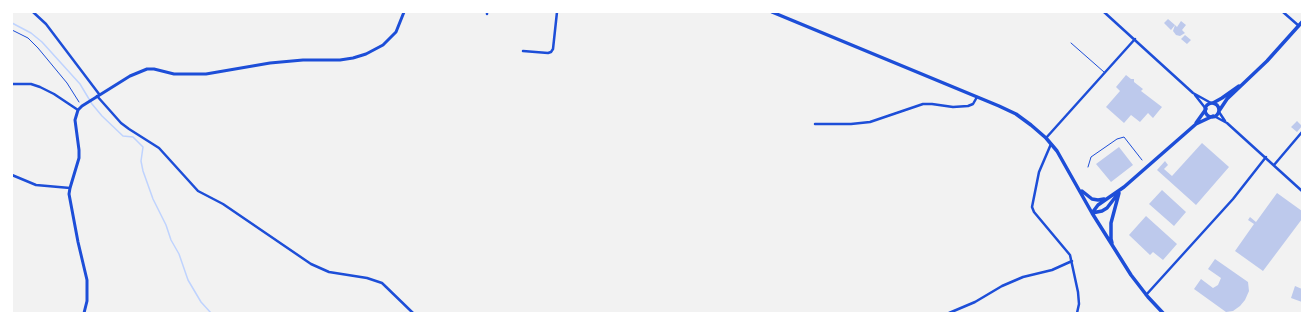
<!DOCTYPE html>
<html>
<head>
<meta charset="utf-8">
<style>
  body { margin:0 }
  #map { position:relative; width:1314px; height:325px; overflow:hidden; background:#f2f2f2; font-family:"DejaVu Sans",sans-serif }
  canvas { display:block }
  .frame { position:absolute; inset:0; border:13px solid #fff; pointer-events:none }
</style>
</head>
<body>
<div id="map">
<canvas width="1314" height="325"></canvas>
<div class="frame"></div>
</div>
<script>
const ctx = document.querySelector('canvas').getContext('2d');
ctx.lineJoin = 'round';
const shape = rows => new Path2D(rows.map(r => 'M' + r).join(''));
function strokePath(path, color, width, dash) { ctx.strokeStyle = color; ctx.lineWidth = width; ctx.lineCap = dash ? 'butt' : 'round'; ctx.setLineDash(dash || []); ctx.stroke(path); }
function fill(path, color) { ctx.fillStyle = color; ctx.fill(path, 'evenodd'); }
strokePath(shape([
  [12,23,31,33,42,42,80,84,92,104,102,116,123,136,133,137,143,147,141,161,143,171,153,199,166,225,171,240,179,254,188,280,201,302,211,313]
]), '#bfd3fe', 1.5);
fill(shape([
  [1168,19,1175,25,1177,27,1181,21,1186,25,1182,30,1185,33,1180,36,1176,35,1173,31,1175,25,1171,30,1164,23],
  [1185,35,1191,40,1187,44,1181,39],
  [1126,75,1131,79,1134,79,1134,82,1143,89,1141,91,1162,107,1153,118,1148,113,1140,122,1131,115,1124,123,1106,107,1120,91,1116,87],
  [1297,121,1302,126,1297,132,1291,127],
  [1202,143,1229,167,1196,205,1157,170,1165,161,1168,165,1164,169,1172,176],
  [1119,147,1133,165,1111,182,1096,164],
  [1162,190,1186,212,1174,226,1149,204],
  [1277,193,1302,211,1302,219,1263,271,1235,251,1254,224,1248,220,1250,217,1256,222],
  [1146,216,1177,244,1163,260,1153,252,1150,255,1129,235],
  [1215,259,1248,282,1249,291,1245,300,1240,306,1233,311,1226,312,1194,289,1201,279,1213,288,1218,285,1221,278,1208,269],
  [1295,286,1302,289,1302,302,1291,298]
]), '#bdc9ec');
strokePath(shape([
  [12,30,28,38,38,48,67,83,79,102]
]), '#1d4ed8', 1);
strokePath(shape([
  [1071,43,1104,72],
  [1088,167,1091,157,1117,139,1124,137,1142,160]
]), '#1d4ed8', 1);
strokePath(shape([
  [33,12,46,24,99,94],
  [487,12,487,14],
  [1104,12,1193,93,1211,103],
  [1283,12,1299,26],
  [523,51,548,53,551,52,553,49,557,12],
  [12,84,31,84,40,87,54,94,78,110],
  [1195,95,1206,109],
  [97,96,121,123,129,129,159,148,198,191,223,204,311,264,329,272,367,278,382,283,413,313],
  [1219,112,1225,121],
  [1214,116,1227,123,1302,191],
  [815,124,851,124,870,122,923,104,932,104,953,107,968,106,973,104,977,97],
  [1046,138,1135,39],
  [1051,144,1039,172,1032,207,1034,212,1070,255,1078,292,1079,304,1077,313],
  [1274,165,1302,132],
  [12,175,36,185,70,188],
  [1146,295,1233,199,1266,157],
  [949,313,975,302,1002,286,1023,277,1052,270,1072,261]
]), '#1d4ed8', 2.5);
strokePath(shape([
  [84,313,87,301,87,280,78,242,69,194,70,188,79,158,79,150,75,120,78,110,82,106,130,76,147,69,154,69,174,74,206,74,270,63,303,60,340,60,353,58,366,54,383,45,396,32,404,12]
]), '#1d4ed8', 3);
strokePath(shape([
  [772,12,999,106,1016,114,1031,125,1046,138,1057,151,1092,213,1131,275,1148,297,1163,313],
  [1213,103,1222,98,1239,86],
  '1205 110a7 7 0 1 1 14 0a7 7 0 1 1-14 0Z',
  [1219,111,1227,99,1267,61,1302,22],
  [1196,123,1206,109],
  [1082,191,1092,199,1098,200,1104,199],
  [1092,213,1098,205,1124,187,1196,124,1213,116],
  [1092,213,1102,211,1107,208,1117,195],
  [1112,243,1111,239,1111,223,1119,193]
]), '#1d4ed8', 3.5);
</script>
</body>
</html>
